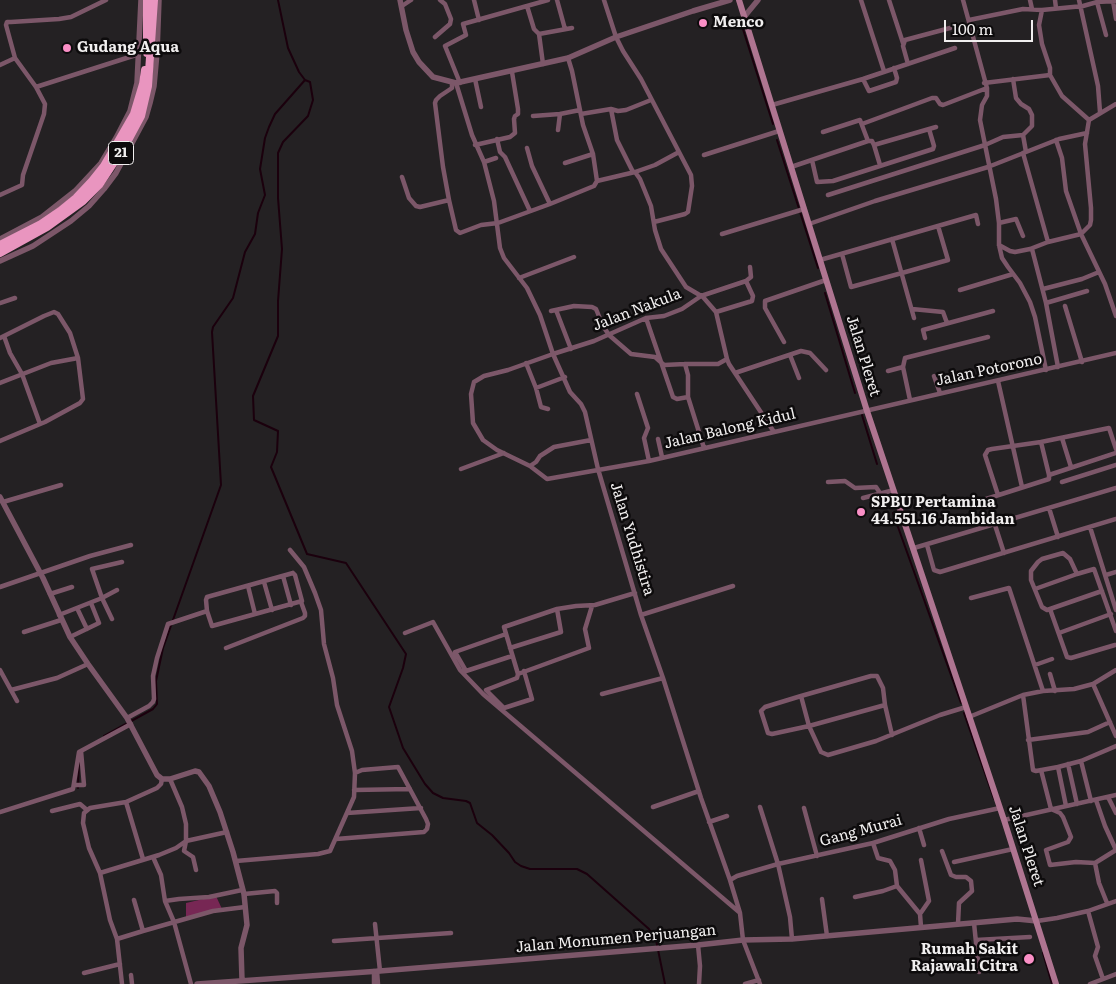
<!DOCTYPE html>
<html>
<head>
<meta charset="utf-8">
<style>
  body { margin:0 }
  #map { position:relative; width:1116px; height:984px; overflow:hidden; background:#242123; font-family:Literata,serif }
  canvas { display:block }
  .scale { position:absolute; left:944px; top:20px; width:89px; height:22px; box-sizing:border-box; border:2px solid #f1efef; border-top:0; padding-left:6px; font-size:15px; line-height:18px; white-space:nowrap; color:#f1efef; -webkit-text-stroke:4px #0d0b0c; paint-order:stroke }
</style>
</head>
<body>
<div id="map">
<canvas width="1116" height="984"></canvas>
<div class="scale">100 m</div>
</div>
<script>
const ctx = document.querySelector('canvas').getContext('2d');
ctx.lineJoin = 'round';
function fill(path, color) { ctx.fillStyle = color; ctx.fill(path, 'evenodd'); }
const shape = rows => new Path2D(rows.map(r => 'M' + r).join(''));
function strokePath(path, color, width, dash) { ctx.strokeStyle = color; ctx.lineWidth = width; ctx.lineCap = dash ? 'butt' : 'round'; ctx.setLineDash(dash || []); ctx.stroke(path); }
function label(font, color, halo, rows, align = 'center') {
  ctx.font = font + ' Literata,serif'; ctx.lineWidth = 5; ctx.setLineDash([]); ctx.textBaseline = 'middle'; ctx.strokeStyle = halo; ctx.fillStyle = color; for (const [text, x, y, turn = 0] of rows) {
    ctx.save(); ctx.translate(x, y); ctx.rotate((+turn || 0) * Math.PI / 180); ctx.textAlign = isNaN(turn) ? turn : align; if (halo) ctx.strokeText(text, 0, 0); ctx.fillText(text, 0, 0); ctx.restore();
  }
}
fill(shape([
  [216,896,222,909,186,918,186,903]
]), '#772754');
strokePath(shape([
  [278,0,288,48,299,72,305,80,310,82,313,100,308,116,283,142,278,153,278,198,282,249,278,301,278,336,253,396,254,420,278,431,277,452,271,467,307,554,346,563,406,654,403,668,389,707,403,748,425,784,433,793,443,798,466,801,470,803,477,823,492,835,509,853,515,862,521,866,530,869,577,869,587,874,649,929,656,940,665,984],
  [742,26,773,124],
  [777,140,818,268],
  [825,293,855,393],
  [862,415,877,464],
  [893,513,961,703],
  [964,713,994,799],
  [104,736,153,709,157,704,156,681,163,648,221,485,212,332,213,327,233,298,245,252,255,234,258,213,265,195,260,169,265,138,269,127,275,114,305,80],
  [78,788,79,762],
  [1043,953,1052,984]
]), '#1b000d', 2);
strokePath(shape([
  [474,0,479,20],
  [557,0,565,29],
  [604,0,616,37,623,51,641,79,691,175,692,186,688,212,685,214,654,222],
  [861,0,884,71],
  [889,0,903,43],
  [963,0,987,88,987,96,982,105,980,120,996,199,999,223,999,245,1002,258,1008,267,1020,283,1030,302,1035,317,1046,370],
  [1030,0,1032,9],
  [1055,0,1056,8],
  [1079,0,1098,86,1100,112],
  [1113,1,1116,19],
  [1097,2,1106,35],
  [402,6,411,0],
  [527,6,534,29,539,34,572,28],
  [969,20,1023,9,1042,10],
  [539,34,543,64],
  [435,37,450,24,451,19,445,4,440,0],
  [568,58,572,71,583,125,593,154,597,181],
  [908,64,903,46,905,40,950,28],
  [0,65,15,58],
  [1050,75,1050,68,1042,44,1039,25,1042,10,1083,6,1097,2,1116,1],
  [475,79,481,107],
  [863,79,869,91,896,82,897,78,894,68],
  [1013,79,1016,98,1021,104,1029,109,1032,115,1032,126,1023,135,1026,152],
  [456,83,472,135,484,162,494,201,500,248,504,258,527,288,540,315,553,354,508,370,484,376,474,382,471,394,473,423,483,440,497,450,530,466,547,479,649,461,1116,353],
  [460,83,445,46,466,35,463,24,548,0],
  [984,83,1050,75,1062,96,1089,120],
  [36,87,139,54],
  [772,105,863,79,955,48],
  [611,109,618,111,626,110,651,100],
  [581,114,611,109,617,140,633,172],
  [533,116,560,114],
  [862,124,932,98,936,98,940,104,943,105,987,88],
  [558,130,560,114,580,110],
  [497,139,500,152,505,157,530,211],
  [1056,140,1062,158,1066,191,1081,234,1090,225,1091,220,1091,208,1085,144,1089,120,1116,104],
  [868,141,872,141,874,145,936,127],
  [475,145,510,137,515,133,514,119,515,116,518,114,518,109,512,72],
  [874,145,880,165],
  [527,148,532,166,550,204],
  [1023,153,1048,242],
  [704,155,779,131],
  [812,160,817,182,833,181,933,149,934,146,929,129],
  [484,162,496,158],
  [565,163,593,154],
  [791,167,868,141,860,120,823,132],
  [635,172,655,165,679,152],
  [402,177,409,198,416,206,420,207,449,200,456,230,460,233,481,225,498,223,550,204,594,186,597,181,635,172,640,179,651,206,655,230,661,249,686,287,703,297,716,312,727,359],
  [0,195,22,185,23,175,44,114,45,104,36,87,15,58,6,25,7,22,11,22,59,19,71,17,106,0],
  [828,195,985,145,1003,137,1023,135],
  [449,200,443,167,435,103,436,100,440,96,452,88,452,83],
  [999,223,1016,219,1023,236],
  [809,224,875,201,988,167,1059,139,1087,133],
  [722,234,804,209],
  [892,239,914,318],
  [999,245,1010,251,1015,252,1030,249,1048,242,1081,234,1105,284,1116,316],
  [1032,249,1046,303,1058,367],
  [842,254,851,287,902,273,948,260,938,226],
  [820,260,976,215,978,224],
  [750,267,751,277,746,281,701,296,682,309,664,316,646,318,594,341,553,354,570,392,581,404,585,412,598,469,641,615,663,678,701,798,730,880,740,913,743,940,760,984],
  [519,278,574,257],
  [1043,289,1082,279,1099,272],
  [960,290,1013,274],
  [0,303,15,298],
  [1046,303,1087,291],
  [1065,306,1082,362],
  [912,309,943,312,947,323],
  [556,310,571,349],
  [551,311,574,306,592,307,596,309,603,326,609,335,631,354,655,357,664,365,685,364],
  [716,312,752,301,753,296,746,281],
  [646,318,673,397,677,399,688,397],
  [4,336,10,353,22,374,40,424],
  [0,338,44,316,54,312,58,314,70,333,78,358,83,399,80,403,45,422,0,441],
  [925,338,923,330,993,311],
  [784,342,765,308,765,301,826,280],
  [790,355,799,378],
  [526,363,536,388,541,407,548,409],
  [888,371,903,367],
  [735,373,801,351,810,353,826,370],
  [934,376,940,393],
  [998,381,1022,487],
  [0,383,51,363,78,358],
  [536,388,565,377],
  [637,394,648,428,644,438,649,461],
  [910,400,903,367,905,358,988,337],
  [1062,438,1071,467],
  [658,439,662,457],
  [704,448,688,397,688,375,685,364,718,364,727,359,729,364,774,432],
  [530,466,536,462,540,456,554,447,591,440],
  [461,469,504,453],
  [1049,475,1116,453],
  [828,482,845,481,855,488,876,487,880,493],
  [1062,482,1116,465],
  [998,495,985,455,988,450,992,449,1041,442,1109,428,1116,449],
  [863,498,894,490],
  [983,500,1049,479,1049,475,1041,442],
  [3,502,61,485],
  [1049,508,1058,537],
  [995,525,1004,553],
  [1090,527,1116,610],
  [927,545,934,570,940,572,1116,519],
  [914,548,1116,488],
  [290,550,304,567,315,593,321,610,324,644,333,678,337,705,352,751,355,773],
  [293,573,295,575,302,601,212,626,207,611,206,600,207,597,293,573],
  [1077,574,1070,559,1063,553,1042,559,1038,562,1031,571,1031,580,1042,607,1047,610,1050,609,1102,591],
  [1106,575,1116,572],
  [283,576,291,605],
  [264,582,272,610],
  [248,586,255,614],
  [0,587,90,556,131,545],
  [1035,589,1077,574,1094,569,1116,631],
  [117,590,102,598,92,569,122,562],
  [50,594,72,587],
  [971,598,1009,588,1043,691],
  [592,606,585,629,589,648,518,674,504,627,557,609,576,606,595,605,635,593],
  [77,608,87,629],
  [1050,609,1067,657,1071,658,1115,645],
  [59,615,102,598,112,619],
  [641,615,733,586],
  [24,632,61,620],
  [405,633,433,622,460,670,483,694,739,912],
  [1059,633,1111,614],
  [506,634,455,652,466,671,512,656],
  [70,637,99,623,91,603],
  [226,648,303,618,305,616,305,613,301,602],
  [510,648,561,632,557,609],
  [1035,665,1052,659],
  [0,670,17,701],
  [518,674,517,678,486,690,504,708,532,699,524,671],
  [1050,674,1055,691],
  [1093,684,1116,736],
  [11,690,57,678,88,664],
  [602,694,663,678],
  [1023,695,1033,770,1036,771,1058,767],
  [801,696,871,676,877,676,883,688,885,705,892,735],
  [885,705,809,726,801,696,765,707,761,711,768,733,772,734,809,726,821,752,828,755,876,741,940,715,966,707],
  [969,717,1023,695,1043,691,1074,689,1093,684,1116,670],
  [127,718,149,706,153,702,154,699,153,676,157,658,168,624,207,611],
  [1028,740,1088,732,1110,722],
  [1081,761,1091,801],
  [1068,764,1077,804],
  [1041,770,1051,809,1060,813,1063,817,1071,837,1068,842,1046,850,1050,865,1076,862,1095,863,1116,850,1105,826,1096,800],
  [74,785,84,785,81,751],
  [354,790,410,789],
  [1108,797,1116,813],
  [1066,806,1058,767,1081,761,1116,746],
  [653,807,699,791],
  [760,807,778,864,790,917,792,939],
  [804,808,817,856],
  [52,811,80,804,87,810],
  [0,812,73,789,79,752,131,724],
  [347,813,421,808],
  [1004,820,1116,795],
  [709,822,727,816],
  [919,828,924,845],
  [873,843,878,858,890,861,895,870,897,886,920,914,921,927],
  [942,851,951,875,956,877,966,877,971,881,972,891,959,903,958,924],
  [153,857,161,875,165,901,174,922,191,984],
  [143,859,126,802,157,788,161,784,162,779],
  [236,861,318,854,330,851,354,797,355,773,362,770,398,767,426,819,428,824,427,829,424,832,336,839],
  [954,862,1013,849],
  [1095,863,1099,883,1107,903],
  [196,870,193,857,184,851,186,841,227,832],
  [100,873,159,855,176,848,186,841,186,824,182,807,170,779],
  [730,880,737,876,778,864,873,843,949,819,1000,808],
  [244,894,275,891,277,893,277,903],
  [855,897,883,891,897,886],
  [822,899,827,936],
  [134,900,143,931,213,911,245,907],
  [165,901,179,899,209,897,242,890],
  [1088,911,1098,947,1095,956,1103,979],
  [920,914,929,901,921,860],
  [1037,921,1057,918,1088,911,1116,901],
  [974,923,979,972],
  [375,924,380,971],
  [117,939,143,931],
  [976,940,1030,937],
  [334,941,451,933],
  [698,945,700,966,699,984],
  [377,971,378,984],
  [84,973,120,964],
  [131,975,132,984],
  [122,984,117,939,110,920,100,873,89,848,83,823,84,813,90,808,126,802],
  [374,984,374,971],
  [745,984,759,980],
  [1090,984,1116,974]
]), '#7c5769', 4.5);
strokePath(shape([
  [400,0,406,30,413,52,419,62,433,77,456,83,568,58,616,37,693,11,730,0],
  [744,17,758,0],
  [0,239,42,217,75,191,101,163,116,138,130,111,137,83,141,0],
  [0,261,33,246,71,221,89,206,104,189,116,173,146,117,150,103,154,86,157,53,159,0],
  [0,497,43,578,70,637,88,664,127,718,157,775,162,779,170,779,195,771,199,772,209,786,220,812,233,852,244,894,247,925,241,948,242,980],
  [197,984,380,971,698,945,743,940,792,939,1017,919,1037,921]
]), '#7c5769', 5.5);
strokePath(shape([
  [739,0,867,411,1004,820,1056,984]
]), '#af7591', 6);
strokePath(shape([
  [147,0,147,53],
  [0,245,41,224,60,211,76,198,92,181,104,166,134,114,143,84,145,70],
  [0,253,47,227,83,201,99,185,126,144,141,116,148,86,154,0]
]), '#e995bf', 8);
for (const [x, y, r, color] of [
  [703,23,5,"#fa8fc6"],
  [67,48,5,"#fa8fc6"],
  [861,512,5,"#fa8fc6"],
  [1029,959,6,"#fa8fc6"]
]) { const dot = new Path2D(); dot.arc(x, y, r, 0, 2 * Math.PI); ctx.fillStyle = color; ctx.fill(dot); strokePath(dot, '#0d0b0c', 2); }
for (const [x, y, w] of [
  [121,153,25]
]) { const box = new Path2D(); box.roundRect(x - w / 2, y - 11.5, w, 23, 4); ctx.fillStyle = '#0d0b0c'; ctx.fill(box); strokePath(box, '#f1efef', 1); }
label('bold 14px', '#f1efef', null, [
  ["21",121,153]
]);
label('bold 15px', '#f1efef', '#0d0b0c', [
  ["Menco",713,23],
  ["Gudang Aqua",77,48],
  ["SPBU Pertamina",871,503],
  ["44.551.16 Jambidan",871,520],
  ["Rumah Sakit",1018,950,"right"],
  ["Rajawali Citra",1018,967,"right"]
], 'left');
label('15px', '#f1efef', '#0d0b0c', [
  ["Jalan Nakula",637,310,-21],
  ["Jalan Pleret",863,356,73],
  ["Jalan Potorono",989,370,-12],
  ["Jalan Balong Kidul",730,429,-13],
  ["Jalan Yudhistira",632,539,73],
  ["Gang Murai",861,831,-15],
  ["Jalan Pleret",1026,846,72],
  ["Jalan Monumen Perjuangan",616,939,-5]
]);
</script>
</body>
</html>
